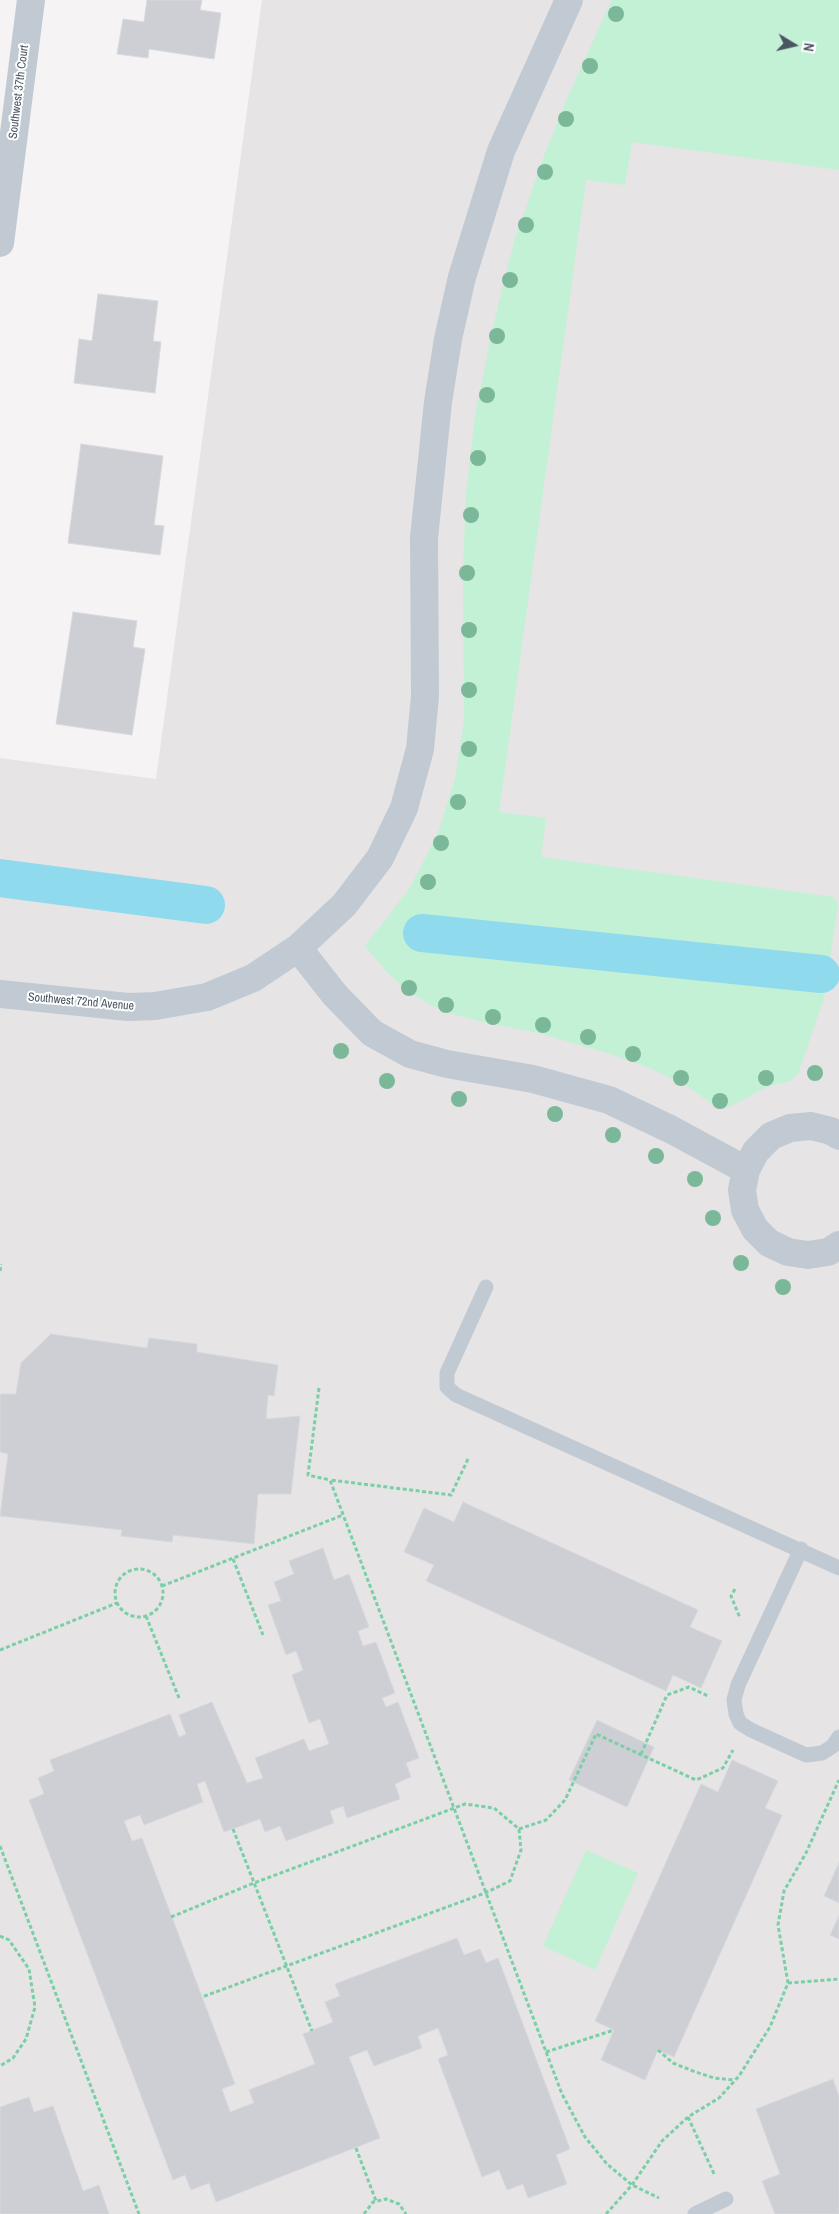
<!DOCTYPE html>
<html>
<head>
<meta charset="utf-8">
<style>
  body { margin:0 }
  #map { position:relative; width:839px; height:2214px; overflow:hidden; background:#f5f3f3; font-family:"Archivo Narrow",sans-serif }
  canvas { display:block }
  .north { position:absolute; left:769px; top:20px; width:50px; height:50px; -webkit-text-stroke:4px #fff; paint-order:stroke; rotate:99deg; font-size:14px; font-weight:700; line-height:20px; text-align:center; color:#4a5661 }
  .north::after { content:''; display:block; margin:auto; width:18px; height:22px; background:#4a5661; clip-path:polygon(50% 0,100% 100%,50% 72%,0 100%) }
</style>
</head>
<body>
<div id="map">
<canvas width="839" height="2214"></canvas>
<div class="north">N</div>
</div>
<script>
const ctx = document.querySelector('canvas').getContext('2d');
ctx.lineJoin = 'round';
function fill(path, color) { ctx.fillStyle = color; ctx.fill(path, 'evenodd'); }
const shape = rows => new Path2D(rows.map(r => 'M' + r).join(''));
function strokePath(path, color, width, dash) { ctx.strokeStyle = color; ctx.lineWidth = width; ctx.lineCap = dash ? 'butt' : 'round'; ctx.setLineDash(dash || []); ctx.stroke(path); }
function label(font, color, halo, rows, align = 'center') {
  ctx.font = font + ' "Archivo Narrow",sans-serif'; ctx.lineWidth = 4; ctx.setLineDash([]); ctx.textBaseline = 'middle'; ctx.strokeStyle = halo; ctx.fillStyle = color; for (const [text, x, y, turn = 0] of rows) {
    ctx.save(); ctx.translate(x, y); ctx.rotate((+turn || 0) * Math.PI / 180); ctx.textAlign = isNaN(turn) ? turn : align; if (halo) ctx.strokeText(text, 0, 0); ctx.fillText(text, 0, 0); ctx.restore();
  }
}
fill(shape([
  [262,0,839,0,839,2214,0,2214,0,758,156,779]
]), '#e6e4e5');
fill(shape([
  [612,0,839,0,839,170,632,142,625,185,586,180,499,812,546,818,541,857,834,897,838,905,824,998,798,1074,790,1081,769,1086,729,1107,712,1104,690,1088,650,1068,607,1053,542,1034,478,1021,440,1010,409,992,388,973,365,946,410,888,438,833,455,779,464,721,463,571,466,495,475,416,492,331,514,242,545,153,569,94],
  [586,1850,638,1873,595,1970,543,1946]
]), '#c3f1d5');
strokePath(shape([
  [0,878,206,905],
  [422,933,821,974]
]), '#90daee', 38);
const building = shape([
  [147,0,202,0,200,10,221,13,214,59,149,49,148,58,117,54,123,19,144,22,147,0],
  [98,294,158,301,153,341,161,342,155,393,74,383,79,339,92,341,98,294],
  [81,444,163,456,154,525,164,526,160,555,68,543,81,444],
  [73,612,137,621,133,647,145,649,132,735,56,724,73,612],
  [51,1334,147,1348,149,1338,197,1344,197,1352,278,1365,274,1396,268,1395,266,1419,300,1416,291,1494,258,1494,254,1544,173,1535,172,1542,121,1536,122,1530,0,1516,8,1454,0,1452,0,1394,16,1394,21,1363,51,1334],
  [463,1502,698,1610,690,1627,722,1641,701,1688,673,1675,666,1691,426,1581,434,1565,404,1552,424,1508,454,1522,463,1502],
  [323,1548,334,1580,349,1574,369,1627,358,1631,363,1646,376,1642,395,1693,382,1698,386,1707,398,1702,419,1758,406,1763,411,1777,395,1784,400,1799,347,1818,343,1806,330,1811,334,1823,286,1841,280,1826,265,1832,260,1819,224,1832,205,1781,197,1784,203,1802,144,1825,140,1815,124,1821,132,1841,142,1838,235,2084,222,2089,230,2112,254,2103,249,2090,315,2064,303,2034,333,2022,325,2002,340,1996,335,1984,457,1938,464,1955,480,1949,486,1963,498,1958,570,2149,556,2155,567,2184,528,2198,523,2184,507,2190,499,2170,482,2177,438,2059,448,2055,438,2028,418,2036,422,2048,374,2066,367,2050,349,2057,380,2138,216,2202,209,2183,191,2190,185,2175,173,2180,29,1800,44,1794,38,1778,54,1771,50,1760,170,1714,179,1737,186,1734,179,1715,212,1702,247,1783,263,1778,255,1758,304,1739,309,1751,329,1744,320,1719,309,1723,292,1675,303,1670,296,1651,286,1655,268,1605,281,1601,274,1582,294,1574,289,1561,323,1548],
  [597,1720,654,1747,627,1807,569,1780,597,1720],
  [732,1760,778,1781,765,1808,782,1815,674,2057,658,2050,645,2080,601,2060,614,2030,595,2021,701,1784,718,1792,732,1760],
  [839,1863,839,1903,824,1896,839,1863],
  [839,1916,839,1939,830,1935,839,1916],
  [833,2079,839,2096,839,2214,775,2214,762,2181,780,2174,756,2109,833,2079],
  [29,2097,34,2112,53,2106,83,2191,99,2185,109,2214,0,2214,0,2107,29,2097]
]);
fill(building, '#cdcfd5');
strokePath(building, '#d7d9de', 1);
strokePath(shape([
  [0,1271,1,1264],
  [319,1388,308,1475,330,1480],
  [468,1459,451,1495,330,1480,562,2094,585,2137,607,2164,632,2185,659,2198],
  [233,1559,263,1635],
  '115 1593a24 24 0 1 1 48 0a24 24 0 1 1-48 0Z',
  [162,1586,343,1515],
  [735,1589,731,1596,740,1618],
  [146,1616,179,1698],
  [0,1650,117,1603],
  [641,1754,667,1695,689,1687,708,1696],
  [233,1829,312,2031],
  [519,1829,546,1820,565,1800,596,1734,696,1780,723,1768,733,1750],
  [0,1846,139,2214],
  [171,1917,254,1883,465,1804,494,1808,519,1829,521,1850,510,1881,485,1893,202,1997],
  [0,1936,9,1940,29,1969,35,2007,26,2039,13,2058,0,2066],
  [788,1983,839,1979],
  [658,2050,673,2063,693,2071,714,2078,734,2080],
  [546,2052,614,2030],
  [688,2117,715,2176],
  [356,2148,376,2201],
  [364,2214,373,2202,386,2199,399,2204,406,2214],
  [606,2214,632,2185,662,2141,688,2117,719,2098,739,2076,770,2027,788,1983,778,1925,784,1891,806,1853,839,1780]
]), '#7ad0a6', 3, [4, 2.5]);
strokePath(shape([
  [486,1287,447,1373,447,1387,456,1395,839,1568],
  [801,1549,738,1685,734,1700,736,1714,740,1723,751,1730,806,1755,822,1753,833,1746,839,1737],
  [695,2214,726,2199]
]), '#c1cad2', 15);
strokePath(shape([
  [0,243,31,0],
  [298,948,335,995,372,1033,410,1054,447,1064,533,1079,609,1100,670,1129,746,1170],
  [0,994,128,1007,155,1006,207,997,253,978,298,948,344,905,380,858,404,808,420,749,425,696,424,538,438,402,448,339,462,277,501,151,569,0],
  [839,1136,831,1131,811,1126,790,1128,771,1136,756,1151,746,1170,742,1190,745,1210,755,1229,769,1243,788,1252,808,1255,828,1252,839,1245]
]), '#c1cad2', 28);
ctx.fillStyle = '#7bb799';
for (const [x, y] of [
  [616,14],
  [590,66],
  [566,119],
  [545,172],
  [526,225],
  [510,280],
  [497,336],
  [487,395],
  [478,458],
  [471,515],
  [467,573],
  [469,630],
  [469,690],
  [469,749],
  [458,802],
  [441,843],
  [428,882],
  [409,988],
  [446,1005],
  [493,1017],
  [543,1025],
  [588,1037],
  [341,1051],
  [633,1054],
  [815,1073],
  [681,1078],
  [766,1078],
  [387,1081],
  [459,1099],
  [720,1101],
  [555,1114],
  [613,1135],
  [656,1156],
  [695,1179],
  [713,1218],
  [741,1263],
  [783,1287]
]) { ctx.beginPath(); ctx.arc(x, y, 8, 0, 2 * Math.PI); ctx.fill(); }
label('12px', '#4a5661', '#fff', [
  ["Southwest 37th Court",19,92,-83],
  ["Southwest 72nd Avenue",81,1002,5]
]);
</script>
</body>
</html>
